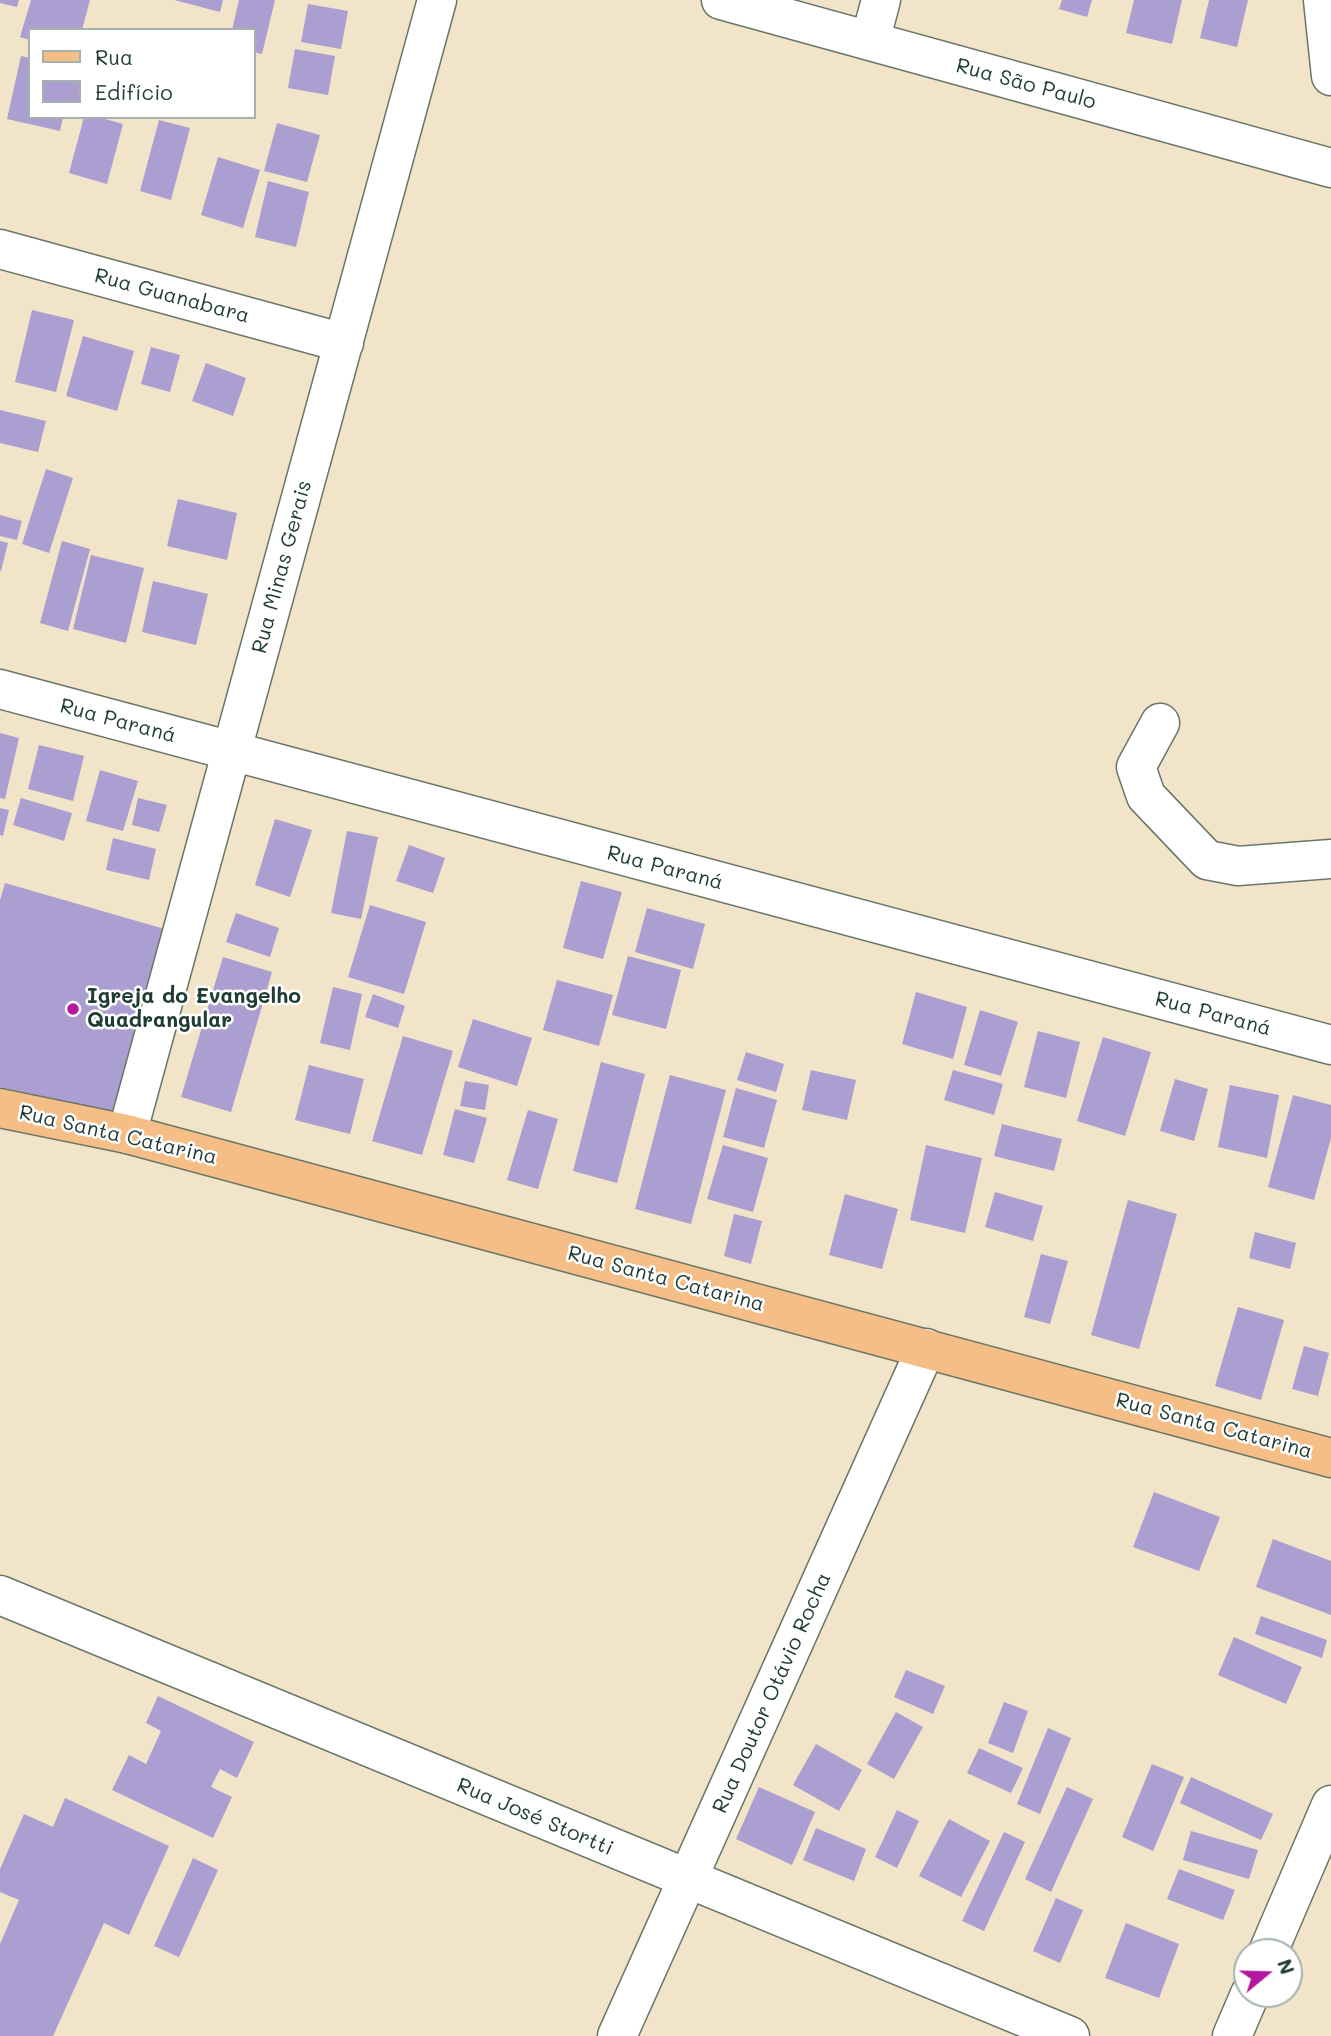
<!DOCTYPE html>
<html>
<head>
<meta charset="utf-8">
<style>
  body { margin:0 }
  #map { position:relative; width:1331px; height:2036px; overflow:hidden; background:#f2e4c9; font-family:Mali,sans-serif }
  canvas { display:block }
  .legend { position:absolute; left:28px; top:28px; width:228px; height:91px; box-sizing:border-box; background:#fff; border:2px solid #a5b1ae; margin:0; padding:9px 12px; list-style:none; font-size:21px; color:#1f3d34 }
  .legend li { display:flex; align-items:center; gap:14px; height:35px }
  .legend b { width:35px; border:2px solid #a5b1ae }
  .north { position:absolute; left:1233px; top:1938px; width:70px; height:70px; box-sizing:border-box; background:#fff; border:2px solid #a5b1ae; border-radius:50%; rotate:71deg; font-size:19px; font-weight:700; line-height:28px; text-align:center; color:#1f3d34 }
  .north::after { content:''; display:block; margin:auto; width:24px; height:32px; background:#b5179e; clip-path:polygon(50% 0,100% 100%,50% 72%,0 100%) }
</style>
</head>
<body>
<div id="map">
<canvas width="1331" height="2036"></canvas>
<ul class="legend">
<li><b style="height:9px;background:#f6be87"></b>Rua</li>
<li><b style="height:19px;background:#ab9ed1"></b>Edifício</li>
</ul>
<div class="north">N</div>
</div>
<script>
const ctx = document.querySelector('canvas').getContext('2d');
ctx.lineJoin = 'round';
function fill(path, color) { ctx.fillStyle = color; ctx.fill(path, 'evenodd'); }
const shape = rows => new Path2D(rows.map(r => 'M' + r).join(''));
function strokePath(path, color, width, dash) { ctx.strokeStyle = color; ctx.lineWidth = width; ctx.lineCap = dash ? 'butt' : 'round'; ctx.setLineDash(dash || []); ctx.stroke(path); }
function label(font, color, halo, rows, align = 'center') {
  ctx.font = font + ' Mali,sans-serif'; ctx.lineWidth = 5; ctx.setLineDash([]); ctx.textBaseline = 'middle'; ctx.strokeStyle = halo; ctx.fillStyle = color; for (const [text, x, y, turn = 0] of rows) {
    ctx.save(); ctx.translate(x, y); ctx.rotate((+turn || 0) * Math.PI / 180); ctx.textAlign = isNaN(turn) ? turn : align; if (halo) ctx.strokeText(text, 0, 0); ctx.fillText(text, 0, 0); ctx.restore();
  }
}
fill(shape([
  [0,0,19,0,17,7,0,3],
  [31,0,90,0,82,30,30,30,30,40,20,37],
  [174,0,223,0,220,12],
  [239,0,275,0,262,54,254,52,254,30,232,30],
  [1062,0,1092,0,1087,17,1059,9],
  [1134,0,1182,0,1172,44,1126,33],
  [1209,0,1248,0,1237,47,1200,38],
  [308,4,348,11,341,49,301,42],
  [295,49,335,56,328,95,288,88],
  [21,56,30,58,30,117,63,117,60,131,7,119],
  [84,117,98,117,123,124,107,184,69,173],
  [159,120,190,128,171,200,140,191],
  [277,123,320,135,307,182,264,171],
  [218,157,260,170,243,228,201,215],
  [268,181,309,192,296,247,255,237],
  [32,310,74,320,56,392,15,382],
  [83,336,134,351,117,411,66,396],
  [151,347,180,355,170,392,141,384],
  [206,363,246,378,233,416,192,401],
  [0,410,46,421,38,452,0,443],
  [46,469,73,478,49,553,22,544],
  [178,499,237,513,227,560,167,546],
  [0,515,22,521,17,540,0,536],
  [0,541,8,543,1,571,0,571],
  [62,541,90,549,68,631,40,623],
  [91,555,144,568,126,643,73,629],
  [153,581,208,594,196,645,142,632],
  [0,733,19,738,5,799,0,798],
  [39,745,84,756,73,801,28,789],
  [100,770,138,781,123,831,86,821],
  [21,798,72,813,64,841,13,825],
  [138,798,167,805,159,832,132,825],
  [0,808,9,810,3,836,0,835],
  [275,819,312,830,290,897,255,885],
  [347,831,378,837,361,919,331,913],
  [113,838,156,849,149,880,106,870],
  [409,845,445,858,433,893,396,881],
  [581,881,622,892,603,959,563,948],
  [5,883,168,930,115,1112,0,1087,0,900],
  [370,905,426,922,404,994,348,977],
  [647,908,705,924,693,969,635,952],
  [236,913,279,928,270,957,226,942],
  [628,956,681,970,666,1029,612,1015],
  [223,957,272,972,231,1112,181,1097],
  [557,980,613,995,599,1046,543,1030],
  [333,987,362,994,350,1050,320,1043],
  [916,992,967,1007,953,1059,902,1044],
  [373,994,405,1006,398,1028,365,1017],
  [980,1010,1018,1022,1001,1076,964,1065],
  [473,1019,532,1038,517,1086,458,1067],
  [1038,1031,1080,1042,1066,1098,1024,1087],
  [403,1036,453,1051,422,1155,372,1141],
  [1103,1037,1151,1052,1125,1136,1077,1121],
  [746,1052,784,1064,776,1092,737,1080],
  [601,1062,645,1074,617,1183,573,1171],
  [309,1065,364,1079,350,1134,295,1120],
  [811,1070,856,1080,847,1120,802,1110],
  [953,1070,1003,1084,994,1115,944,1100],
  [670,1075,726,1090,691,1224,635,1209],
  [1175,1079,1208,1089,1194,1141,1160,1131],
  [465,1081,489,1085,485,1110,460,1106],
  [1230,1085,1279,1095,1267,1158,1218,1147],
  [736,1088,777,1100,764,1148,723,1137],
  [1293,1095,1331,1105,1331,1138,1314,1200,1268,1187],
  [455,1109,487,1118,474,1163,443,1155],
  [528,1110,558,1119,538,1189,507,1180],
  [1002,1124,1062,1139,1054,1171,994,1156],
  [723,1145,768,1158,753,1212,707,1199],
  [926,1145,982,1158,965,1233,910,1220],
  [995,1192,1043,1206,1033,1241,985,1227],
  [845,1194,898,1209,882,1269,829,1255],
  [1128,1200,1177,1214,1139,1349,1091,1335],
  [734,1214,762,1221,751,1264,724,1256],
  [1255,1232,1296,1243,1290,1269,1249,1258],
  [1041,1254,1068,1261,1050,1324,1024,1317],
  [1238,1307,1284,1320,1261,1400,1215,1386],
  [1304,1346,1329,1353,1318,1396,1292,1389],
  [1154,1492,1220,1517,1199,1571,1133,1547],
  [1273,1539,1331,1561,1331,1615,1256,1587],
  [1261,1616,1327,1640,1322,1658,1255,1634],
  [1234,1637,1302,1667,1286,1704,1218,1675],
  [906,1670,945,1686,933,1714,894,1697],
  [158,1696,254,1742,237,1778,220,1769,211,1787,232,1797,213,1838,112,1790,129,1755,146,1764,161,1731,146,1723],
  [1004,1702,1028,1711,1013,1753,988,1743],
  [896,1712,923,1727,894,1779,867,1764],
  [1048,1728,1071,1738,1040,1814,1017,1804],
  [816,1744,862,1770,839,1811,793,1785],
  [979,1748,1023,1768,1011,1793,967,1773],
  [1152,1764,1184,1777,1153,1851,1122,1837],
  [1191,1777,1273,1814,1261,1840,1180,1803],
  [759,1787,815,1812,792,1865,736,1839],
  [1067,1787,1093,1799,1051,1892,1025,1879],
  [65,1798,169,1846,129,1935,104,1923,53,2036,0,2036,0,1944,19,1900,0,1892,0,1869,24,1814,53,1827],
  [897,1810,919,1821,897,1868,875,1857],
  [949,1819,990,1841,961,1897,919,1876],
  [816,1828,866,1849,854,1881,803,1860],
  [1191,1831,1258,1850,1249,1879,1183,1860],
  [1004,1832,1025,1842,984,1931,962,1921],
  [193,1858,218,1870,179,1957,154,1946],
  [1179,1869,1235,1890,1223,1920,1167,1899],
  [1056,1898,1083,1910,1060,1963,1033,1951],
  [1126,1923,1179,1944,1159,1998,1105,1978]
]), '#ab9ed1');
const minor = shape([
  [721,0,1331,168],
  [1323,0,1331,76],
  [870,41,881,0],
  [0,249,344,343],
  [0,689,1331,1045],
  [1160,723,1136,767,1146,796,1207,860,1238,866,1331,859],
  [127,1134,437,0],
  [0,1595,1070,2036],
  [1268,1952,1331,1805],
  [617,2036,926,1348],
  [1232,2036,1250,1994]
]);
const major = shape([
  [0,1108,127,1134,1331,1458]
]);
strokePath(minor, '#697768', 41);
strokePath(major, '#697768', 41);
strokePath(minor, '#fff', 38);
strokePath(major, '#f6be87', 38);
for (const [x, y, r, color] of [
  [73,1009,7,"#b5179e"]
]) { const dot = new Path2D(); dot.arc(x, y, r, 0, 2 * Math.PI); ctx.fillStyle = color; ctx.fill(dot); strokePath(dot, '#fff', 2.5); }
label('21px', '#1f3d34', '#fff', [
  ["Rua São Paulo",1026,84,15],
  ["Rua Guanabara",172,296,15],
  ["Rua Minas Gerais",282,567,-75],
  ["Rua Paraná",118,721,15],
  ["Rua Paraná",665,868,15],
  ["Rua Paraná",1213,1014,15],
  ["Rua Santa Catarina",118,1135,13],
  ["Rua Santa Catarina",666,1279,15],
  ["Rua Santa Catarina",1214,1426,15],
  ["Rua Doutor Otávio Rocha",772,1693,-66],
  ["Rua José Stortti",535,1817,23]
]);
label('bold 21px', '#1f3d34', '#fff', [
  ["Igreja do Evangelho",87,997],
  ["Quadrangular",87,1021]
], 'left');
</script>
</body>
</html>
